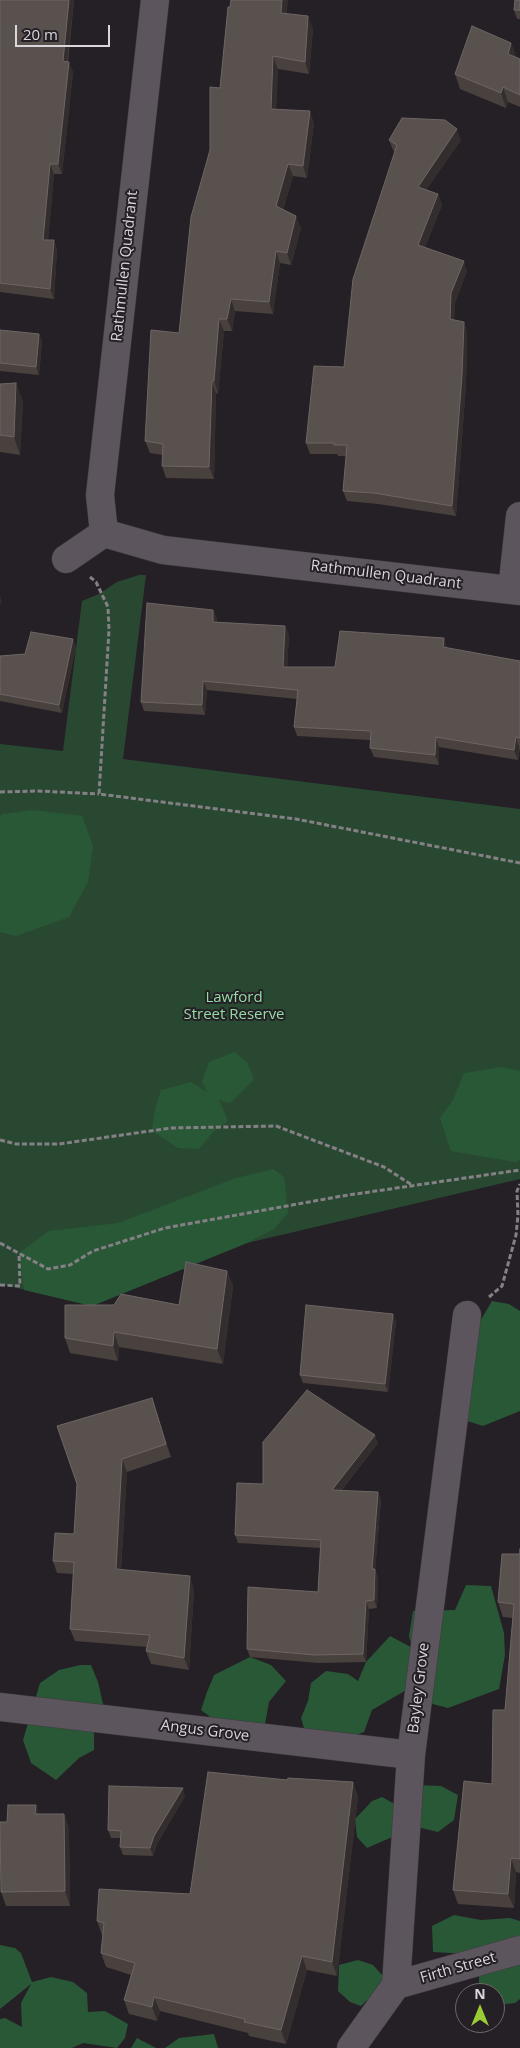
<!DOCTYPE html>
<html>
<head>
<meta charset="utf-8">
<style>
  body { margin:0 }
  #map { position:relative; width:520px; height:2048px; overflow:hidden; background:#251f26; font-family:"Open Sans",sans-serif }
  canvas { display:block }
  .north { position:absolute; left:455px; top:1983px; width:50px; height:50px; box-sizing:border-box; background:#251f26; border:1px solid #6d686e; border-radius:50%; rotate:0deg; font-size:14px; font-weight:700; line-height:20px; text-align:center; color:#dad6db }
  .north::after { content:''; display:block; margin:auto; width:18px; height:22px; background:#9acb34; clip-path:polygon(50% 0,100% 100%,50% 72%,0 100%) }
  .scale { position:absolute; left:15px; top:25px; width:95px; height:22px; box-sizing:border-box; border:2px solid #dad6db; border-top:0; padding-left:6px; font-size:15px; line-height:18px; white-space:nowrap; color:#dad6db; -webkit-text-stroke:4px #251f26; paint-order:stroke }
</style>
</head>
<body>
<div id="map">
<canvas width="520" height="2048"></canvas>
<div class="north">N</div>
<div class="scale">20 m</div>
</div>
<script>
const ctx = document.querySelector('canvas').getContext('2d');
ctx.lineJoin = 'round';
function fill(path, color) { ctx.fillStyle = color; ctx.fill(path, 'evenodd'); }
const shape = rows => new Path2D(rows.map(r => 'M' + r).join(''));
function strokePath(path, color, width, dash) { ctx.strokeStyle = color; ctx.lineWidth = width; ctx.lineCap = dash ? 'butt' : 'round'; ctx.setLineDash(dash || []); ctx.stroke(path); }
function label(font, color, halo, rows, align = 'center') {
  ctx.font = font + ' "Open Sans",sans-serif'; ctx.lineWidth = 4; ctx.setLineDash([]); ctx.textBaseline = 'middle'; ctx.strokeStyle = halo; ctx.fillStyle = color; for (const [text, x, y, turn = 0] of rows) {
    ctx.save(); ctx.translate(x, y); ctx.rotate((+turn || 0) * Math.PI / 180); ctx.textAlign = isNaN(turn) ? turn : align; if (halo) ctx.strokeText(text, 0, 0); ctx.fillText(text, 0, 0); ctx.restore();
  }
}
fill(shape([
  [139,575,146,575,123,759,520,809,520,1179,247,1243,92,1306,0,1284,0,744,63,751,82,601,99,594,117,582]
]), '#294831');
fill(shape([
  [33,810,82,816,93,846,88,882,69,917,16,936,0,932,0,816,3,814],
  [235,1052,247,1062,254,1079,230,1103,219,1100,228,1121,214,1131,199,1149,178,1148,152,1131,155,1109,161,1090,191,1082,207,1092,202,1081,209,1062],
  [502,1067,520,1071,520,1160,515,1162,451,1151,440,1118,453,1100,464,1073],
  [273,1169,284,1177,288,1213,274,1229,247,1243,92,1306,24,1290,19,1253,49,1231,118,1223,236,1178],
  [492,1301,509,1304,520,1311,520,1411,483,1426,464,1420,479,1323],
  [466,1585,491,1586,504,1633,505,1655,499,1689,448,1708,425,1702,420,1682,372,1710,364,1732,329,1745,306,1735,301,1718,308,1701,311,1683,326,1671,348,1674,358,1681,366,1662,390,1636,411,1647,413,1651,409,1636,413,1611,455,1610],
  [250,1657,271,1665,286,1681,269,1702,265,1724,222,1726,201,1710,207,1692,214,1675],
  [80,1665,91,1665,98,1682,104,1708,94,1730,94,1750,79,1758,56,1780,31,1763,23,1740,40,1683,59,1670],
  [416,1785,441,1786,458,1795,454,1820,438,1832,413,1826],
  [382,1797,398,1806,397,1835,367,1848,357,1837,355,1819,372,1801],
  [454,1915,481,1920,510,1918,520,1921,520,1946,468,1954,433,1952,432,1926],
  [0,1945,15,1948,21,1953,32,1982,51,1977,73,1982,87,1993,88,2012,105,2011,128,2024,125,2038,117,2048,83,2043,72,2048,0,2048,0,2019,5,2018,22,2027,21,2003,31,1984,0,2009],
  [358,1960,373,1965,384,1977,382,1986,361,2006,350,2002,338,1991,339,1965],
  [520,1961,520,1999,515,2003,495,2005,495,1993,481,1993,479,1991,479,1962],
  [214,2034,218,2048,165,2048,179,2038],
  [137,2038,156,2048,131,2048]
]), '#285836');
const street = shape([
  [104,533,163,550,520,591],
  [66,559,104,533,100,495,155,0],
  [512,590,520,516],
  [0,1707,411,1755],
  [396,1985,520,1950],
  [351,2048,396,1985,411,1755,467,1315]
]);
strokePath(street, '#3f3a40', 29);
strokePath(shape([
  [90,577,96,582,108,607,109,630,99,794,296,819,520,863],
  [0,792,38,791,99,794],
  [0,1140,16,1144,59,1144,171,1128,276,1126,384,1167,412,1185],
  [0,1243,48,1269,70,1265,93,1251,165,1228,342,1196,520,1170],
  [0,1285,20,1286,19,1254],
  [489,1297,502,1286,516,1235,518,1215,517,1191,520,1184]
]), '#858086', 3, [5, 2.5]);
strokePath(street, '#5c555d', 28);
fill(shape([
  [0,0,74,0,68,62,73,72,62,174,54,174,48,240,54,240,57,250,54,299,0,292],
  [520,0,520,19,517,19,514,10],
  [230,7,287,14,313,29,309,74,278,69,276,110,314,123,307,178,293,176,283,210,301,228,291,265,280,263,273,314,235,311,232,331,224,331,218,394,216,393,214,479,166,478,162,466,163,455,150,453,145,441,179,333,220,88],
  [511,43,516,57,520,59,520,107,508,102,506,108,460,89,455,74],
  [389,140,461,140,426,190,438,194,442,205,425,247,467,271,455,303,454,320,464,322,467,332,466,385,456,516,378,504,347,501,343,491,346,456,338,456,337,454,310,454,306,443,344,367,395,152,393,150],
  [0,330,39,334,42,342,39,375,0,371],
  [0,384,23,401,20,455,0,452],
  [213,610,217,619,217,622,285,626,289,635,287,667,335,667,444,638,447,648,520,661,520,747,518,760,439,747,439,765,374,757,370,748,370,740,297,736,294,727,297,699,207,690,205,715,144,711,141,702],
  [76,647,62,713,0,701,0,656,25,654],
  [227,1271,233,1286,223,1364,119,1347,118,1361,70,1353,65,1338,114,1305,179,1305],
  [393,1314,396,1322,388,1392,303,1383,300,1375],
  [152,1398,171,1457,127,1472,121,1570,194,1589,189,1670,151,1664,146,1651,147,1647,75,1641,70,1629,73,1574,57,1573,53,1561,74,1534],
  [378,1443,341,1491,378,1492,381,1500,375,1570,378,1577,377,1608,369,1609,366,1662,318,1663,250,1657,247,1649,318,1592,320,1548,238,1543,235,1535,263,1484],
  [520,1549,520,1873,516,1872,514,1908,458,1904,453,1890,492,1784,505,1710,513,1618,503,1617,498,1602,520,1554],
  [287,1780,353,1782,358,1797,337,1976,307,1970,286,2044,249,2036,248,2033,160,2011,157,2021,129,2014,124,2000,131,1975,106,1967,101,1953,103,1935,102,1935,97,1921,190,1894],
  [185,1796,157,1844,153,1856,123,1855,120,1847,120,1838,111,1838,108,1830],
  [39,1814,64,1814,69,1829,70,1906,6,1906,1,1892,7,1822]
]), '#49413d');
fill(shape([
  [69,0,74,0,66,71,63,61],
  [282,0,288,0,286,25,281,13],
  [308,16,313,29,309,74,305,62],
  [511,43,517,58,508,54],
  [273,56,278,69,275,121,271,109],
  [69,62,73,72,62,174,58,164],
  [503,87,508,102,506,108,501,93],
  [310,111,314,123,307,178,303,166],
  [457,129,461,140,421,197,418,187],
  [50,164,54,174,47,250,43,240],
  [288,164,293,176,281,218,276,206],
  [438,194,442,205,422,255,418,245],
  [296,216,301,228,291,265,287,253],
  [54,240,57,250,54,299,50,289],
  [276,251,280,263,273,314,269,302],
  [464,261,467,271,455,303,453,330,450,319,451,293],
  [231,299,235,311,232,331,227,319],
  [219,319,224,331,218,394,214,381],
  [464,322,467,332,466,385,456,516,452,506],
  [39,334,42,342,39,375,36,367],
  [212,381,216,393,214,479,209,467],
  [16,383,23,401,20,455,14,437],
  [0,596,2,602,0,604],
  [213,610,217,619,217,631,213,622],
  [285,626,289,635,287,676,283,667],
  [444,638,447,648,443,647],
  [73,639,76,647,62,713,59,705],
  [203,681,207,690,205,715,202,705],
  [436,737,439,747,439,765,435,755],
  [516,737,519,747,518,760,514,750],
  [227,1271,233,1286,223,1364,217,1349],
  [393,1314,396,1322,388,1392,385,1384],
  [114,1332,119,1347,118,1361,113,1346],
  [152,1398,156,1411,171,1457,166,1444],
  [375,1435,378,1443,335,1498,332,1490],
  [122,1459,127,1472,120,1582,116,1569],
  [378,1492,381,1500,375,1570,378,1577,377,1608,374,1600,372,1569],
  [190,1576,194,1589,189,1670,184,1658],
  [366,1601,369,1609,366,1662,363,1654],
  [353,1782,358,1797,337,1976,332,1962],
  [183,1788,185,1796,157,1844,153,1856,150,1848,154,1836],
  [36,1805,42,1820,35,1814],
  [64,1814,69,1829,70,1906,65,1891],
  [511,1858,516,1872,514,1908,508,1894],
  [302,1956,307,1970,286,2044,281,2030],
  [154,1997,160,2011,157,2021,152,2007]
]), '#342d2d');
const building = shape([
  [0,0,69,0,63,61,69,62,58,164,50,164,43,240,54,240,50,289,0,283,0,0],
  [231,0,282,0,281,13,308,16,305,62,273,56,271,109,310,111,303,166,288,164,276,206,296,216,287,253,276,251,269,302,231,299,227,319,219,319,214,381,212,381,209,467,162,466,163,444,145,441,151,330,179,333,191,217,210,150,210,87,220,88,228,7,230,7,231,0],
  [515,0,520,0,520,10,514,10,515,0],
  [472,26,511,43,508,54,520,59,520,95,503,87,501,93,455,74,472,26],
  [402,118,445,120,457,129,418,187,438,194,418,245,464,261,451,293,450,319,464,322,462,375,452,506,374,493,343,491,347,445,334,445,334,443,306,443,314,366,344,367,353,279,397,145,389,140,402,118],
  [0,330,39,334,36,367,0,363,0,330],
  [16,383,14,437,0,435,0,384,16,383],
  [147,603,213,610,213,622,285,626,283,667,335,667,340,631,444,638,443,647,520,661,520,738,516,737,514,750,436,737,435,755,370,748,371,731,294,727,298,690,203,681,202,705,141,702,147,603],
  [31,632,73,639,59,705,0,694,0,656,25,654,31,632],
  [186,1262,227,1271,217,1349,114,1332,113,1346,65,1338,65,1305,114,1305,121,1294,179,1305,186,1262],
  [306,1305,393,1314,385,1384,300,1375,306,1305],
  [307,1390,375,1435,332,1490,378,1492,372,1569,375,1569,374,1600,366,1601,363,1654,315,1655,247,1649,248,1587,318,1592,321,1540,235,1535,237,1483,263,1484,263,1442,307,1390],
  [152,1398,166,1444,122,1459,116,1569,190,1576,184,1658,146,1651,150,1635,70,1629,74,1562,53,1561,55,1533,74,1534,77,1484,57,1426,152,1398],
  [520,1549,520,1859,511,1858,508,1894,453,1890,464,1781,492,1784,493,1710,505,1710,514,1604,498,1602,502,1554,520,1554,520,1549],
  [208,1772,287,1780,288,1778,353,1782,332,1962,302,1956,281,2030,244,2022,245,2019,154,1997,152,2007,124,2000,135,1963,101,1953,104,1923,97,1921,99,1889,190,1894,208,1772],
  [109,1786,183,1788,154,1836,150,1848,120,1847,121,1831,108,1830,109,1786],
  [8,1805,36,1805,35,1814,64,1814,65,1891,1,1892,0,1822,7,1822,8,1805]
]);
fill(building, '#59514e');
strokePath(building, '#6d6664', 1);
label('15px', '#dad6db', '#251f26', [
  ["Rathmullen Quadrant",125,266,-84],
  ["Rathmullen Quadrant",386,575,7],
  ["Bayley Grove",419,1688,-83],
  ["Angus Grove",205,1731,7],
  ["Firth Street",458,1968,-16]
]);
label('15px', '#93dda5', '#251f26', [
  ["Lawford",234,998],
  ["Street Reserve",234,1015]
]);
</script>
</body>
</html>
